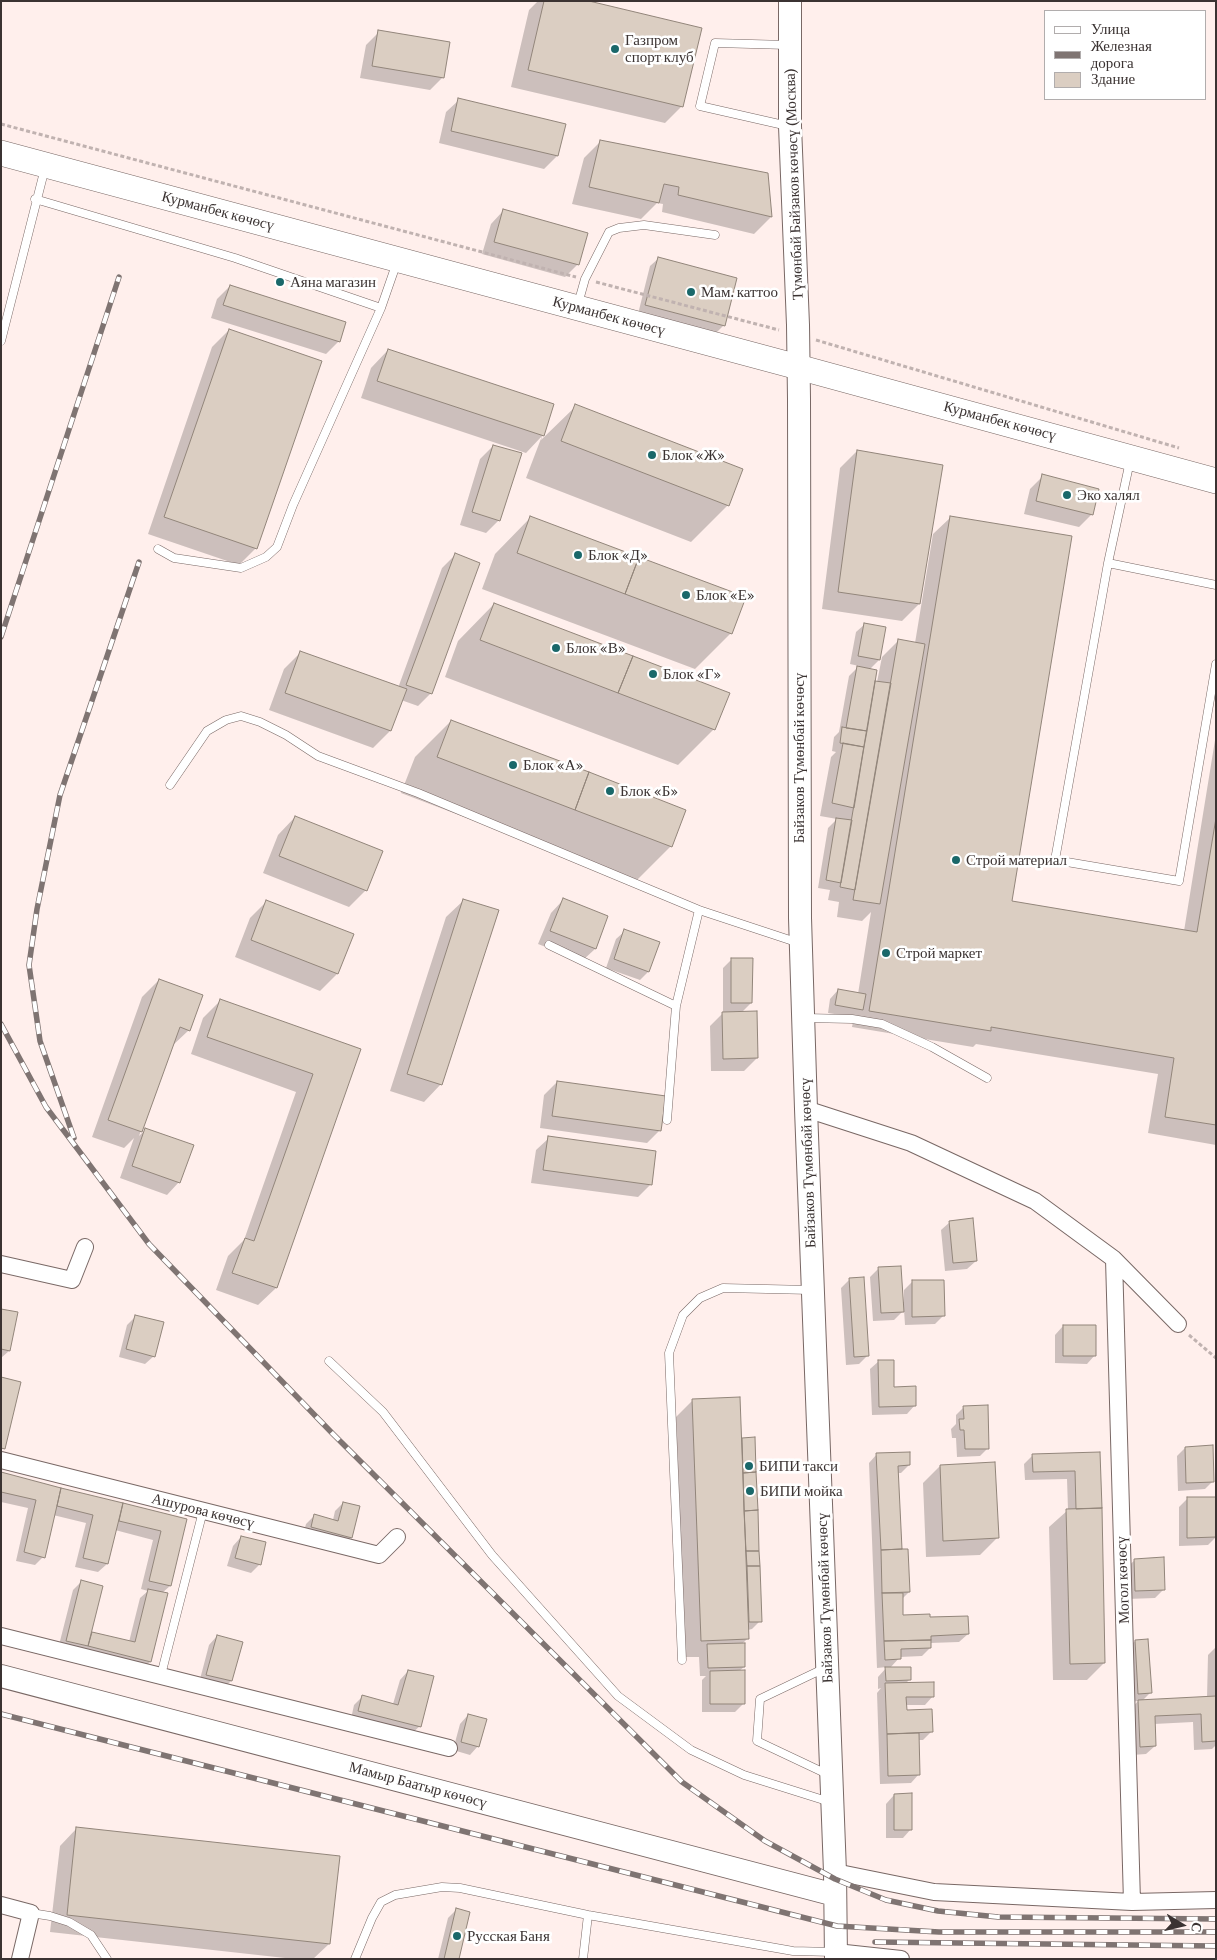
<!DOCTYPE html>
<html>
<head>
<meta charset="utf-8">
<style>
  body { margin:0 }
  #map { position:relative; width:1217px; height:1960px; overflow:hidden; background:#ffefec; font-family:"Crimson Pro",serif }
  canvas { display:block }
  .frame { position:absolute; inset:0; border:2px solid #3b3332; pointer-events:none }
  .legend { position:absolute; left:1044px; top:10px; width:162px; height:90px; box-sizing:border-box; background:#fff; border:1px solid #b1adad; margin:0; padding:6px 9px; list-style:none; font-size:15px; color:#3b3332 }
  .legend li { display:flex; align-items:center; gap:10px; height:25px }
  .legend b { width:25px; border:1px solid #b1adad }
  .north { position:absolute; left:1157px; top:1900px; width:50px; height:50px; -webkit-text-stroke:4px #fff; paint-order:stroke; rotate:99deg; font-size:14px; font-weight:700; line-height:20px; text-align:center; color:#3b3332 }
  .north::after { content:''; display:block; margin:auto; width:18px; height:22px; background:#3b3332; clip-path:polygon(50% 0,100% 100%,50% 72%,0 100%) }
</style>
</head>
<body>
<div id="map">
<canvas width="1217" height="1960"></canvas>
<div class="frame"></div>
<ul class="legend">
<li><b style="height:6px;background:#fff"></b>Улица</li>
<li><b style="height:6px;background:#7f7472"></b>Железная дорога</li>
<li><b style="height:14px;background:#dbcec2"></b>Здание</li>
</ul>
<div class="north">С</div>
</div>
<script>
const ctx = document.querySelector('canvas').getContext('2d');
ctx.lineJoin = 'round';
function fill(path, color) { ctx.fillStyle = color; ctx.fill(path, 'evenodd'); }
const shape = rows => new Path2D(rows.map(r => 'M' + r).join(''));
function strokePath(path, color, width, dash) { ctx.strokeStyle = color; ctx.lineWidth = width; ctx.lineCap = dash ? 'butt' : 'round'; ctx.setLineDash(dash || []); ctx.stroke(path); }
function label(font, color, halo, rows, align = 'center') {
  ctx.font = font + ' "Crimson Pro",serif'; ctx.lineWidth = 5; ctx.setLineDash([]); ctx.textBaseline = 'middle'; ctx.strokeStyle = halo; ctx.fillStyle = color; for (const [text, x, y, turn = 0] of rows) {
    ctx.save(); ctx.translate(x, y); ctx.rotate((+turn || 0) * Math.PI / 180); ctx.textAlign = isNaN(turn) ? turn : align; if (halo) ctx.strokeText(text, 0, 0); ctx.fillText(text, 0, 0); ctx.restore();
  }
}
fill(shape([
  [538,1,584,1,682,106,665,123,511,87,529,10],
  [379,32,443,77,430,90,360,78,366,45],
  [459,100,557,156,544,169,439,143,446,112],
  [601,141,771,217,754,234,662,212,663,204,657,203,641,219,572,204,584,158],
  [503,211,578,264,565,277,482,254,491,224],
  [659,258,736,279,723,326,715,334,638,314,650,266],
  [230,286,339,341,326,354,211,318,217,299],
  [229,330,256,548,239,565,148,534,212,347],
  [388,350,553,405,541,440,576,406,741,470,727,506,691,542,526,478,542,436,526,453,361,398,371,368],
  [493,446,499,520,486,533,460,525,480,459],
  [857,451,919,604,902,621,822,609,840,468],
  [1043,476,1092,514,1079,527,1024,514,1030,489],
  [531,517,731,633,695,669,482,589,495,554],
  [951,517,1011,902,1184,931,1216,734,1216,1145,1148,1133,1158,1074,976,1044,973,1047,852,1027,854,1017,828,1013,830,999,838,990,858,994,871,912,862,921,837,917,839,902,828,900,830,890,818,888,828,828,837,819,820,816,831,757,836,752,832,751,834,737,839,732,849,676,859,666,850,664,856,632,865,624,884,628,879,660,869,670,874,682,877,682,882,657,899,640,915,643,933,534],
  [455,555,431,693,418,706,401,700,390,731,373,748,269,710,284,669,301,652,398,688,442,568],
  [494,604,714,729,678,765,445,677,458,641],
  [451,721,671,846,635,882,401,793,415,757],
  [295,817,366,890,349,907,263,873,278,835],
  [464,900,441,1084,424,1102,390,1091,446,917],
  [563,900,607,917,595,949,582,961,538,944,551,913],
  [267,901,337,974,320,991,235,957,250,918],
  [625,931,648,972,640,980,606,968,616,939],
  [732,959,751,1003,741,1013,757,1058,744,1071,711,1071,710,1026,723,1013,723,968],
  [159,980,189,1030,171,1047,139,1136,145,1130,179,1182,167,1195,120,1178,134,1138,124,1148,92,1137,142,997],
  [220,1001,359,1050,276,1288,258,1305,216,1290,228,1256,244,1240,296,1092,191,1054,203,1018],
  [557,1082,660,1130,647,1143,540,1128,544,1095],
  [549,1138,650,1185,638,1197,531,1183,536,1150],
  [950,1222,976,1261,967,1269,945,1271,941,1230],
  [879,1268,902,1302,904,1302,904,1290,912,1282,943,1316,935,1324,905,1325,904,1310,894,1320,873,1321,870,1277],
  [850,1279,868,1355,859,1364,846,1365,841,1288],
  [1,1310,9,1351,1,1358],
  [136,1316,154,1356,145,1364,119,1357,127,1325],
  [1063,1326,1095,1355,1087,1364,1055,1363,1055,1335],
  [879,1361,893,1388,915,1405,907,1414,872,1415,870,1369],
  [693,1400,740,1441,742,1439,760,1621,752,1629,748,1630,748,1638,743,1643,744,1667,739,1671,744,1703,735,1712,702,1712,702,1680,706,1676,700,1676,699,1657,685,1657,676,1417],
  [964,1407,988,1448,980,1456,957,1457,956,1438,952,1438,951,1429,956,1424,956,1415],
  [1185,1448,1213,1481,1205,1489,1178,1491,1177,1456],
  [1099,1453,1104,1663,1087,1680,1053,1680,1049,1527,1068,1510,1067,1479,1025,1480,1024,1464,1033,1455],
  [877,1454,909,1465,901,1473,897,1473,901,1550,909,1592,902,1599,902,1616,929,1619,968,1634,959,1642,930,1643,930,1648,922,1656,900,1657,890,1668,910,1679,905,1684,933,1696,925,1705,905,1705,906,1712,931,1732,923,1740,918,1740,919,1774,911,1783,880,1784,877,1693,881,1688,878,1689,878,1677,887,1667,877,1668,869,1463],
  [940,1466,997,1538,980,1555,926,1557,923,1483],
  [1,1474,186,1520,170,1586,162,1593,150,1662,142,1670,58,1649,73,1590,81,1582,90,1632,129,1642,140,1598,148,1591,141,1589,153,1540,115,1530,107,1564,98,1572,75,1567,86,1523,53,1515,43,1557,35,1565,16,1561,28,1508,1,1502],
  [1188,1498,1216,1498,1216,1537,1208,1545,1179,1546,1179,1507],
  [343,1503,351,1538,342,1546,303,1535,306,1524,315,1515,333,1520,335,1511],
  [241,1537,264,1543,259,1565,251,1573,227,1566,233,1546],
  [1135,1560,1164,1589,1155,1598,1127,1599,1126,1568],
  [217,1636,231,1681,223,1689,199,1683,209,1645],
  [1135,1641,1150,1693,1142,1701,1207,1698,1208,1655,1216,1647,1216,1745,1212,1749,1194,1750,1193,1722,1154,1724,1155,1746,1146,1754,1132,1755,1130,1710,1138,1701,1130,1702,1127,1649],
  [408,1671,420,1726,411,1734,351,1719,354,1705,362,1697,393,1704,400,1680],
  [468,1715,478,1746,470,1755,453,1750,460,1724],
  [894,1795,911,1829,903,1838,886,1838,886,1804],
  [77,1828,329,1944,313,1959,294,1959,50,1932,60,1846],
  [456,1910,458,1959,438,1959,448,1918]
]), '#0003');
const building = shape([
  [544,1,589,1,702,28,683,107,528,70,544,1],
  [378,30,450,42,444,78,372,66,378,30],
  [458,98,566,124,558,156,451,131,458,98],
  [600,140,768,173,772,217,678,195,679,187,664,184,659,203,589,187,600,140],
  [503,209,588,233,579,265,494,242,503,209],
  [658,257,737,278,725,326,645,305,658,257],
  [230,285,346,322,340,342,223,305,230,285],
  [229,329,322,361,257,549,164,517,229,329],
  [388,349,554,404,544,436,377,381,388,349],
  [575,404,743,469,729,506,561,441,575,404],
  [493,445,522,453,500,521,472,512,493,445],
  [857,450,943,465,920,604,838,592,857,450],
  [1042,474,1099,489,1093,515,1036,501,1042,474],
  [530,516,639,557,625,594,517,553,530,516],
  [950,516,1072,536,1012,901,1197,932,1216,818,1216,1125,1165,1117,1174,1058,991,1027,991,1031,869,1011,950,516],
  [455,553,480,563,432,694,406,685,455,553],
  [639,557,746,597,732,634,625,594,639,557],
  [494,603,633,656,618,693,480,640,494,603],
  [864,623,886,627,880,660,858,656,864,623],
  [898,639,925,644,880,904,853,900,898,639],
  [300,651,407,689,391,731,285,693,300,651],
  [633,656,730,693,715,730,618,693,633,656],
  [857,666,877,670,867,731,846,728,857,666],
  [875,681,891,683,855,890,840,887,875,681],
  [451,720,589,772,575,810,437,757,451,720],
  [842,727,867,731,864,747,840,743,842,727],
  [843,743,864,747,854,808,832,803,843,743],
  [589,772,686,810,672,847,575,810,589,772],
  [295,816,383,851,367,891,279,856,295,816],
  [836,818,852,820,841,883,826,880,836,818],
  [563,898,608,916,596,949,550,931,563,898],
  [463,899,499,910,442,1085,407,1074,463,899],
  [266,900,354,934,338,974,251,940,266,900],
  [624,929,660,942,649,972,614,959,624,929],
  [731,958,753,958,752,1003,731,1003,731,958],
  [159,979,203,995,190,1031,180,1027,142,1132,108,1120,159,979],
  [838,989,866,994,863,1010,835,1005,838,989],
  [220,999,361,1049,277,1288,232,1273,245,1238,254,1241,313,1074,207,1037,220,999],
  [757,1011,758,1058,723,1059,722,1012,757,1011],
  [557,1081,666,1096,661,1131,552,1116,557,1081],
  [145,1128,194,1145,180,1183,132,1166,145,1128],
  [548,1136,656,1151,652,1185,543,1170,548,1136],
  [973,1218,977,1261,953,1263,949,1221,973,1218],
  [901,1266,904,1312,881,1313,878,1267,901,1266],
  [864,1277,869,1356,854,1357,849,1278,864,1277],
  [912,1280,944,1280,945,1316,912,1317,912,1280],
  [1,1309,18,1312,10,1351,1,1349,1,1309],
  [135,1315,164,1322,155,1357,126,1349,135,1315],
  [1063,1325,1096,1325,1096,1356,1063,1356,1063,1325],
  [878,1360,894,1360,894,1387,916,1386,916,1406,879,1407,878,1360],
  [1,1377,21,1382,5,1449,1,1448,1,1377],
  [740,1397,749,1639,701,1641,692,1399,740,1397],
  [988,1405,989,1449,965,1449,964,1430,960,1430,959,1419,964,1419,963,1406,988,1405],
  [755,1437,756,1472,743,1473,742,1438,755,1437],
  [1213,1445,1214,1482,1186,1483,1185,1447,1213,1445],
  [910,1452,910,1465,898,1466,902,1549,881,1550,876,1453,910,1452],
  [1100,1452,1102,1508,1076,1509,1075,1471,1033,1472,1032,1454,1100,1452],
  [995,1462,999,1538,943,1541,940,1465,995,1462],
  [1,1472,61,1488,45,1558,24,1552,36,1500,1,1492,1,1472],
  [756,1472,758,1510,744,1511,743,1473,756,1472],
  [61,1488,123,1503,108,1564,83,1558,93,1515,57,1506,61,1488],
  [1187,1497,1216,1497,1216,1537,1187,1538,1187,1497],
  [343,1502,360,1506,352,1538,311,1527,314,1514,338,1521,343,1502],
  [123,1503,187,1519,171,1586,149,1581,161,1531,119,1521,123,1503],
  [1102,1508,1105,1663,1070,1664,1066,1509,1102,1508],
  [758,1510,759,1551,746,1551,744,1511,758,1510],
  [241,1536,266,1542,261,1565,235,1558,241,1536],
  [902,1549,908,1549,910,1592,882,1593,881,1550,902,1549],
  [746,1551,759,1551,760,1566,747,1566,746,1551],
  [1164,1557,1165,1590,1135,1591,1134,1559,1164,1557],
  [747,1566,760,1566,762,1622,749,1622,747,1566],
  [81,1580,103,1586,88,1646,66,1641,81,1580],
  [148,1589,168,1593,151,1662,88,1646,92,1632,135,1642,148,1589],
  [882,1593,903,1593,903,1615,930,1614,930,1617,968,1616,969,1634,931,1636,931,1640,884,1641,882,1593],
  [217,1635,243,1642,232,1681,206,1675,217,1635],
  [1148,1639,1152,1693,1138,1694,1135,1640,1148,1639],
  [931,1640,931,1648,901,1649,901,1659,885,1660,884,1641,931,1640],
  [745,1643,745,1667,708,1668,707,1644,745,1643],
  [885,1667,911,1667,911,1680,886,1681,885,1667],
  [408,1670,434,1676,421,1727,358,1711,362,1695,398,1705,408,1670],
  [745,1670,745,1704,710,1704,710,1671,745,1670],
  [934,1682,934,1697,906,1697,907,1710,932,1709,933,1732,887,1734,885,1683,934,1682],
  [1216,1696,1216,1741,1202,1742,1201,1714,1155,1716,1156,1746,1140,1747,1138,1700,1216,1696],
  [468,1714,487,1719,479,1747,461,1742,468,1714],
  [919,1733,920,1775,888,1776,887,1734,919,1733],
  [912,1793,912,1830,894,1830,894,1794,912,1793],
  [76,1827,340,1856,330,1944,67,1915,76,1827],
  [456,1908,470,1912,459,1959,444,1959,456,1908]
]);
fill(building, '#dbcec2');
strokePath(building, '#92857a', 1);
const lane = shape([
  [788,45,715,43,700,106,788,126],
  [35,199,235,258,381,308],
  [578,304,585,279,609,232,619,228,644,225,715,235],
  [1,341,45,168],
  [1130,461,1108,563,1055,860,1179,881,1216,664],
  [158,549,174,558,241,568,266,557,277,547,293,505,381,308,397,262],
  [1108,563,1216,585],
  [170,785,207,731,226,720,241,716,260,722,286,735,318,756,418,793,699,910,799,943],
  [549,945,676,1006],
  [806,1018,852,1019,882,1024,932,1047,987,1078],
  [667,1120,676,1006,699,910],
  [329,1361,383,1412,492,1555,618,1696,691,1750,744,1775,830,1802],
  [682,1660,669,1353,683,1315,700,1298,723,1288,811,1290],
  [825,1668,760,1699,757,1741,829,1775],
  [161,1675,203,1511],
  [31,1913,50,1916,69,1922,91,1935,107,1959],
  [355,1959,372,1918,381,1902,395,1895,442,1887,460,1888,588,1915,793,1951,833,1952],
  [583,1959,588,1915]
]);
const street = shape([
  [806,1109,911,1143,1035,1201,1114,1259,1178,1324],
  [1114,1259,1132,1902],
  [1,1264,72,1280,85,1247],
  [1,1460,379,1555,397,1537],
  [1,1636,449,1748],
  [835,1872,934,1892,1132,1902,1216,1900],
  [1,1905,31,1913,20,1959],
  [836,1952,901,1959]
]);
const secondary = shape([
  [790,1,790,126,798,325,799,399,800,918,806,1109,835,1872,836,1959],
  [1,1676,835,1895]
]);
const primary = shape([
  [1,153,798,367,1216,481]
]);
strokePath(lane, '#796865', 9);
strokePath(street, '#796865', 18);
strokePath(secondary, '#796865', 24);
strokePath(primary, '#796865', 26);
strokePath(shape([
  [1,124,576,277],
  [596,282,779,330],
  [816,340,1179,448],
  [1189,1335,1216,1358]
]), '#c0b2b0', 3, [4, 2.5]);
strokePath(lane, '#fff', 8);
strokePath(street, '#fff', 16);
strokePath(secondary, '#fff', 22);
strokePath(primary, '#fff', 25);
const rail = shape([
  [1,637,119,277],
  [1,1024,46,1107,149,1244,332,1433,682,1782,765,1841,835,1879,886,1900,938,1911,998,1917,1216,1919],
  [74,1138,40,1041,29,965,37,909,60,795,139,562],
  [1,1714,837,1926,939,1932,1216,1932],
  [875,1942,1216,1946]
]);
strokePath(rail, '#7f7472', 5.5);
strokePath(rail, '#fff', 4, [11]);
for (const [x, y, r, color] of [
  [615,49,5,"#1a686a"],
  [280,282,5,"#1a686a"],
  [691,292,5,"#1a686a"],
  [652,455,5,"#1a686a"],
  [1067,495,5,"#1a686a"],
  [578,555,5,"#1a686a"],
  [686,595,5,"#1a686a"],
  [556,648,5,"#1a686a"],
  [653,674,5,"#1a686a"],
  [513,765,5,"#1a686a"],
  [610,791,5,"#1a686a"],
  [956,860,5,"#1a686a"],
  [886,953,5,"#1a686a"],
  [749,1466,5,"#1a686a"],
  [750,1491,5,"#1a686a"],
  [457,1936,5,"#1a686a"]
]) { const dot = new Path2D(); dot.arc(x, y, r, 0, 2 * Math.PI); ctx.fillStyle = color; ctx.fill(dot); strokePath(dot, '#fff', 2); }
label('15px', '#3b3332', '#fff', [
  ["Газпром",625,40],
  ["спорт клуб",625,57],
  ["Аяна магазин",290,282],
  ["Мам. каттоо",701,292],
  ["Блок «Ж»",662,455],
  ["Эко халял",1077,495],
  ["Блок «Д»",588,555],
  ["Блок «Е»",696,595],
  ["Блок «В»",566,648],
  ["Блок «Г»",663,674],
  ["Блок «А»",523,765],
  ["Блок «Б»",620,791],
  ["Строй материал",966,860],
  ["Строй маркет",896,953],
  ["БИПИ такси",759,1466],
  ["БИПИ мойка",760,1491],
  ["Русская Баня",467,1936]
], 'left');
label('15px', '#3b3332', '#fff', [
  ["Түмөнбай Байзаков көчөсү (Москва)",794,184,-92],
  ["Курманбек көчөсү",218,211,15],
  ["Курманбек көчөсү",609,316,15],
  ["Курманбек көчөсү",1000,421,15],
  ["Байзаков Түмөнбай көчөсү",799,758,-90],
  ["Байзаков Түмөнбай көчөсү",808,1163,-92],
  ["Ашурова көчөсү",203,1511,14],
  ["Могол көчөсү",1123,1580,-92],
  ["Байзаков Түмөнбай көчөсү",825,1598,-92],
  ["Мамыр Баатыр көчөсү",418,1785,15]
]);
</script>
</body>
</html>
